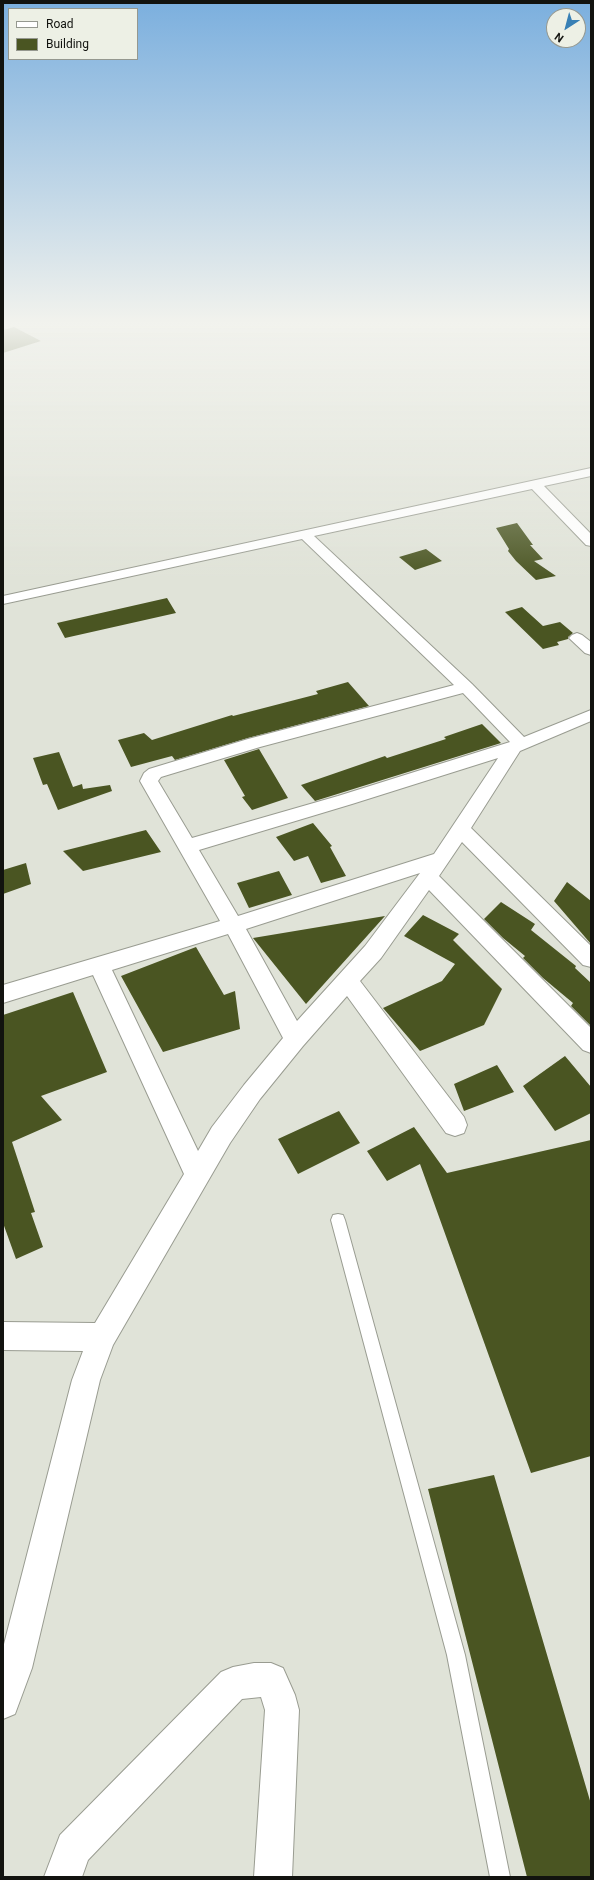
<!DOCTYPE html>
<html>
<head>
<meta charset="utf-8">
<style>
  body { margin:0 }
  #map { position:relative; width:594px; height:1880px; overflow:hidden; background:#e0e3d8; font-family:Roboto,sans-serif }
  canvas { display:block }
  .frame { position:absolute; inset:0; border:4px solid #12130f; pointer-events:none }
  .legend { position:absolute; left:8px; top:8px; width:130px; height:52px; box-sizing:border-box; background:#edf0e5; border:1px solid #95988f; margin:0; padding:5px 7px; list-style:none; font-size:12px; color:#12130f }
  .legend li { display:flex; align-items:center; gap:8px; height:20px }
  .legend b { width:20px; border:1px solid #95988f }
  .north { position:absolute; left:546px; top:8px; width:40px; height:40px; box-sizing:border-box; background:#edf0e5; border:1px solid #95988f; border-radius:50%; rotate:216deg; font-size:11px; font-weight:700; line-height:16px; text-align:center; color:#12130f }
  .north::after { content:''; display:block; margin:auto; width:14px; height:18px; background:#3880b5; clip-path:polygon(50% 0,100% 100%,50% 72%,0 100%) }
</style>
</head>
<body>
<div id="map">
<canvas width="594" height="1880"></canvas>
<div class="frame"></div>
<ul class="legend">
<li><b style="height:5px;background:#fff"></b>Road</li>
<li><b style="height:11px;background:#4a5522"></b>Building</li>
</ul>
<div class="north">N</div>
</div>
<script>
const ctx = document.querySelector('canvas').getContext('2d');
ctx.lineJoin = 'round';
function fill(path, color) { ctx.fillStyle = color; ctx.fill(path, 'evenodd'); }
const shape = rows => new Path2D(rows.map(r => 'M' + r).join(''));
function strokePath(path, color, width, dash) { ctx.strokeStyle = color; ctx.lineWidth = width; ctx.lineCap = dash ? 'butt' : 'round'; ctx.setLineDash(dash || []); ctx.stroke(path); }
fill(shape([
  [14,327,41,341,3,353,3,330],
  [517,523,533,545,530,545,543,559,534,561,556,576,536,580,516,561,508,551,509,549,496,528],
  [426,549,442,561,415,570,399,557],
  [167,598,176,613,65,638,57,623],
  [522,607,543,626,560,622,573,633,568,637,568,639,557,642,559,645,543,649,505,612],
  [348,682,369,706,248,738,175,760,172,756,131,767,118,740,144,733,152,740,232,715,233,716,318,694,316,691],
  [482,724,501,743,315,801,301,785,385,756,387,758,446,739,444,737],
  [259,749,288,798,252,810,242,797,245,796,224,760],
  [59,752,73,787,82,784,83,789,110,785,112,791,58,810,47,784,43,785,33,758],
  [313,823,332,846,330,847,346,876,321,883,308,856,294,861,276,837],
  [146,830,161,852,83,871,63,851],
  [26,863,31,884,3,894,3,870],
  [279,871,292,895,249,908,237,883],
  [567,882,591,901,591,944,554,901],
  [501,902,535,924,531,930,576,966,575,968,591,983,591,1026,571,1006,573,1003,543,978,523,958,525,956,503,938,484,919],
  [423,915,459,934,453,940,502,989,484,1025,420,1051,383,1008,442,981,455,964,404,936],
  [385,916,306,1004,253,938],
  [196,947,224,995,235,991,240,1029,163,1052,121,976],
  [73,992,107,1072,41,1096,62,1120,12,1142,35,1212,31,1213,43,1247,16,1259,3,1223,3,1015],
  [565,1056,591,1087,591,1113,555,1131,523,1086],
  [497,1065,514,1092,464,1111,454,1084],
  [339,1111,360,1143,298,1174,278,1139],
  [414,1127,447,1173,591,1140,591,1456,531,1473,420,1164,387,1181,367,1151],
  [494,1475,591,1804,591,1877,527,1877,428,1489]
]), '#4a5522');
const lane = shape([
  [338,1214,343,1215,345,1220,465,1655,510,1877,490,1877,447,1655,331,1220,333,1215,338,1214]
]);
const street = shape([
  [591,468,591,476,544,486,591,534,591,546,586,545,532,489,314,536,472,684,524,737,591,710,591,721,520,751,471,828,591,946,591,967,583,965,462,842,439,876,591,1028,591,1053,583,1050,429,890,381,958,360,981,464,1117,467,1125,464,1133,455,1136,446,1133,347,996,303,1046,260,1099,230,1143,113,1345,100,1380,32,1668,15,1714,3,1719,3,1648,72,1380,83,1351,3,1350,3,1322,95,1323,184,1174,93,975,3,1003,3,985,220,921,140,781,144,773,149,769,248,739,454,685,302,539,3,604,3,596,591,468],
  [463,693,510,742,338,796,192,838,158,781,161,777,260,747,463,693],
  [498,758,434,854,238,916,199,850,352,804,498,758],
  [420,873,365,946,297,1021,246,929,420,873],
  [228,934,283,1038,244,1085,212,1127,198,1151,112,970,228,934],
  [577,633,582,635,591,642,591,655,585,653,569,638,572,635,577,633],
  [254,1663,271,1663,283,1668,295,1695,299,1710,292,1877,254,1877,265,1710,261,1697,242,1699,88,1860,82,1877,44,1877,60,1835,221,1672,233,1667,254,1663]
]);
strokePath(lane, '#999c91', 2);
strokePath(street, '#999c91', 2);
fill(lane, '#fff');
fill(street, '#fff');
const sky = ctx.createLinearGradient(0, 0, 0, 583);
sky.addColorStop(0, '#7bafde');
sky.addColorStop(0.55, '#f1f2ed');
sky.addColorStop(1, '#f1f2ed00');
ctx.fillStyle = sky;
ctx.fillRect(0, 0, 594, 583);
</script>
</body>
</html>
